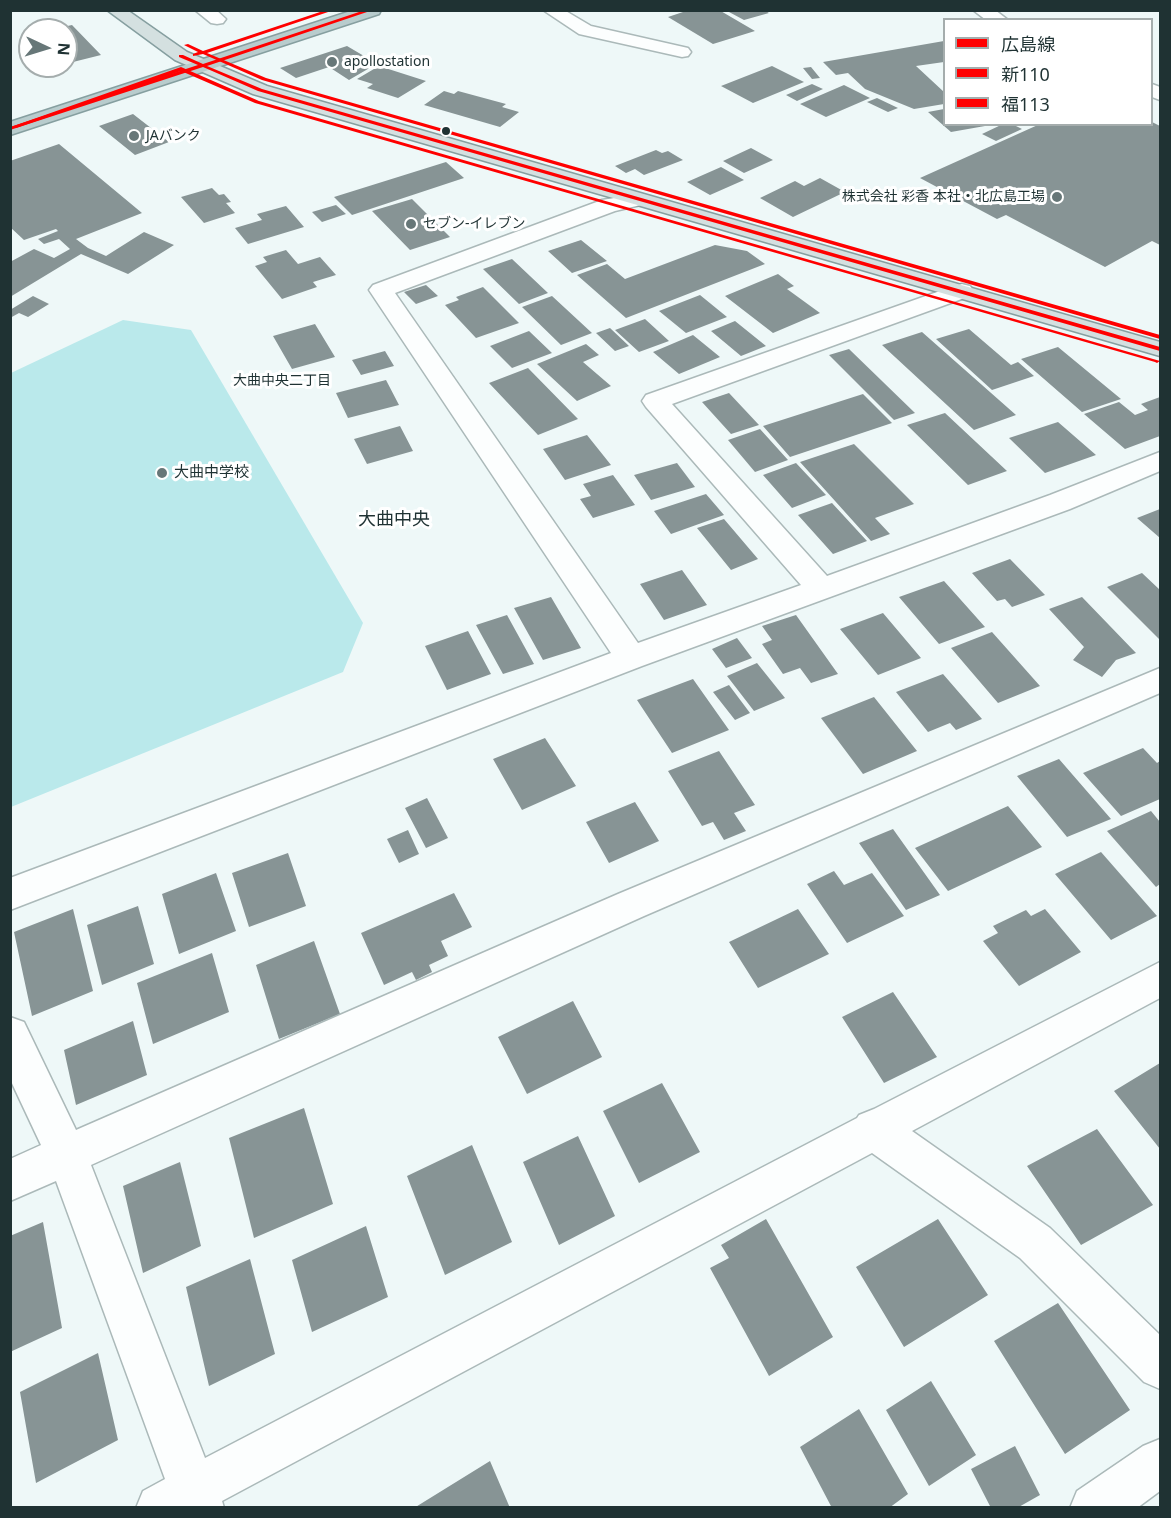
<!DOCTYPE html>
<html>
<head>
<meta charset="utf-8">
<style>
  body { margin:0 }
  #map { position:relative; width:1171px; height:1518px; overflow:hidden; background:#eef8f8; font-family:"Noto Sans","Noto Sans JP",sans-serif }
  canvas { display:block }
  .frame { position:absolute; inset:0; border:12px solid #1f3233; pointer-events:none }
  .legend { position:absolute; left:943px; top:18px; width:210px; height:108px; box-sizing:border-box; background:#fff; border:2px solid #a5adad; margin:0; padding:8px 10px; list-style:none; font-size:18px; color:#1f3233 }
  .legend li { display:flex; align-items:center; gap:12px; height:30px }
  .legend b { width:30px; border:2px solid #a5adad }
  .north { position:absolute; left:18px; top:18px; width:60px; height:60px; box-sizing:border-box; background:#fff; border:2px solid #a5adad; border-radius:50%; rotate:94deg; font-size:16px; font-weight:700; line-height:24px; text-align:center; color:#1f3233 }
  .north::after { content:''; display:block; margin:auto; width:21px; height:27px; background:#677778; clip-path:polygon(50% 0,100% 100%,50% 72%,0 100%) }
</style>
</head>
<body>
<div id="map">
<canvas width="1171" height="1518"></canvas>
<div class="frame"></div>
<ul class="legend">
<li><b style="height:8px;background:#f00"></b>広島線</li>
<li><b style="height:8px;background:#f00"></b>新110</li>
<li><b style="height:8px;background:#f00"></b>福113</li>
</ul>
<div class="north">N</div>
</div>
<script>
const ctx = document.querySelector('canvas').getContext('2d');
ctx.lineJoin = 'round';
function fill(path, color) { ctx.fillStyle = color; ctx.fill(path, 'evenodd'); }
const shape = rows => new Path2D(rows.map(r => 'M' + r).join(''));
function strokePath(path, color, width, dash) { ctx.strokeStyle = color; ctx.lineWidth = width; ctx.lineCap = dash ? 'butt' : 'round'; ctx.setLineDash(dash || []); ctx.stroke(path); }
function label(font, color, halo, rows, align = 'center') {
  ctx.font = font + ' "Noto Sans","Noto Sans JP",sans-serif'; ctx.lineWidth = 6; ctx.setLineDash([]); ctx.textBaseline = 'middle'; ctx.strokeStyle = halo; ctx.fillStyle = color; for (const [text, x, y, turn = 0] of rows) {
    ctx.save(); ctx.translate(x, y); ctx.rotate((+turn || 0) * Math.PI / 180); ctx.textAlign = isNaN(turn) ? turn : align; if (halo) ctx.strokeText(text, 0, 0); ctx.fillText(text, 0, 0); ctx.restore();
  }
}
fill(shape([
  [123,320,191,330,363,623,343,672,11,807,11,373]
]), '#bae9eb');
fill(shape([
  [689,10,719,10,755,31,713,44,668,17],
  [734,10,764,10,769,13,744,20,729,12],
  [72,25,101,55,69,63,66,60,66,30,54,29],
  [944,41,944,62,916,66,944,92,944,104,914,109,865,89,848,73,836,75,823,62],
  [347,46,364,56,359,57,373,66,349,80,329,67,296,78,280,68],
  [379,66,426,81,398,98,367,88,373,84,357,79],
  [772,66,804,82,753,103,721,86],
  [811,67,820,78,812,79,803,68],
  [812,84,823,89,797,101,786,95],
  [844,85,870,98,826,117,800,104],
  [444,91,454,94,458,91,506,104,502,107,519,112,500,127,424,105],
  [877,98,898,108,888,112,867,102],
  [944,109,944,124,985,126,951,132,928,112],
  [133,114,169,142,135,155,99,126],
  [1152,122,1160,126,1160,245,1152,241,1105,267,1006,215,997,219,920,178,1040,124,1152,124],
  [1003,124,1012,124,1022,129,996,141,982,134],
  [59,144,142,213,76,239,88,248,106,256,144,232,174,245,128,274,81,254,10,297,10,262,34,249,54,258,70,249,59,239,44,244,38,239,58,231,56,229,24,240,10,227,10,161],
  [751,148,773,160,744,173,723,161],
  [656,150,662,153,668,151,683,160,644,175,635,169,626,173,615,166],
  [446,162,464,178,352,215,334,197],
  [721,167,744,180,710,195,687,182],
  [820,178,845,192,793,217,760,198,795,181,804,186],
  [212,188,219,195,224,194,231,202,226,203,235,213,204,223,181,197],
  [412,199,450,237,410,250,372,211],
  [336,205,346,214,322,222,312,212],
  [286,206,304,227,248,244,235,228,262,220,257,214],
  [581,240,607,261,572,273,548,251],
  [715,245,747,251,765,264,626,318,577,275,607,264,625,279],
  [286,250,298,264,320,257,336,275,313,282,317,287,282,299,255,266,267,262,263,257],
  [512,259,548,293,519,304,483,269],
  [778,274,794,286,787,289,820,313,773,333,725,296],
  [426,285,438,296,416,304,404,292],
  [483,287,519,323,476,338,445,305,459,300,456,297],
  [700,295,727,317,686,333,659,311],
  [33,296,49,304,28,317,19,313,10,318,10,310],
  [552,296,592,333,561,345,522,307],
  [645,319,669,341,639,352,615,330],
  [735,321,766,346,741,356,711,331],
  [315,324,335,357,292,369,273,336],
  [610,328,629,346,615,351,596,333],
  [969,329,1011,365,1018,362,1034,376,992,390,936,339],
  [529,331,552,353,512,368,490,346],
  [922,332,1016,415,974,430,882,345],
  [693,335,720,357,679,374,653,352],
  [586,344,599,355,583,362,611,386,577,401,537,364],
  [1058,347,1121,399,1082,412,1021,359],
  [849,349,915,413,894,420,829,355],
  [385,351,394,366,361,375,352,360],
  [528,368,578,419,538,435,489,383],
  [386,380,399,405,348,418,336,393],
  [729,393,759,425,731,434,702,402],
  [863,394,892,423,790,457,763,426],
  [1160,397,1160,436,1125,449,1084,414,1119,402,1135,415,1148,410,1141,404],
  [945,413,1007,471,968,485,907,425],
  [1058,422,1096,455,1045,473,1009,438],
  [400,426,413,451,367,464,354,439],
  [760,429,788,460,755,472,728,440],
  [587,435,611,465,565,480,543,449],
  [854,444,914,504,875,518,890,534,871,541,800,462],
  [677,463,695,487,651,500,634,475],
  [796,463,826,495,792,508,763,475],
  [613,475,635,505,593,518,580,499,591,496,583,484],
  [706,494,724,515,671,534,654,511],
  [832,503,867,541,833,554,798,515],
  [1160,509,1160,538,1137,518],
  [724,519,758,559,731,570,697,528],
  [1010,559,1045,595,1012,607,1005,599,997,601,972,573],
  [682,570,707,605,664,620,640,584],
  [1142,573,1160,590,1160,640,1107,587],
  [944,581,985,627,939,644,899,597],
  [551,597,581,648,543,660,514,608],
  [1082,597,1136,653,1116,660,1102,677,1073,660,1084,647,1049,609],
  [883,613,921,658,878,675,840,629],
  [507,615,534,664,503,674,476,625],
  [796,615,838,674,811,683,800,668,783,674,762,644,772,640,762,626],
  [468,631,491,674,447,690,425,646],
  [992,632,1040,686,998,703,951,648],
  [737,638,752,658,726,668,712,649],
  [757,663,785,698,754,711,727,676],
  [943,674,982,719,956,730,950,723,928,732,896,692],
  [693,679,729,730,672,753,637,700],
  [729,685,750,713,735,720,713,692],
  [874,697,917,751,863,774,821,718],
  [545,738,576,786,522,810,493,759],
  [1143,748,1157,763,1160,761,1160,799,1121,816,1083,773],
  [719,751,755,805,734,813,746,831,724,840,713,822,702,826,668,771],
  [1059,759,1111,819,1067,837,1017,776],
  [427,798,448,838,426,848,405,808],
  [635,802,659,841,609,863,586,822],
  [1008,806,1042,847,948,891,915,848],
  [1151,811,1160,822,1160,884,1156,887,1107,831],
  [893,829,940,895,906,910,859,843],
  [408,830,419,854,399,863,387,839],
  [1101,852,1157,916,1111,940,1055,874],
  [288,853,306,906,249,927,232,873],
  [834,871,844,885,872,873,904,916,847,943,807,884],
  [216,873,236,931,179,954,162,894],
  [454,893,472,927,441,941,448,956,429,965,432,972,416,980,412,972,384,985,361,933],
  [138,906,154,964,102,985,87,925],
  [73,909,93,991,32,1016,14,932],
  [798,909,829,954,758,988,729,942],
  [1045,909,1081,952,1019,986,983,941,998,933,993,926,1026,910,1031,916],
  [314,941,340,1014,279,1039,256,965],
  [212,953,229,1012,153,1044,137,983],
  [893,992,937,1057,884,1083,842,1017],
  [573,1001,602,1057,527,1094,498,1037],
  [133,1021,147,1075,76,1105,64,1050],
  [1160,1063,1160,1149,1114,1091],
  [662,1083,700,1152,639,1183,603,1111],
  [304,1108,333,1204,254,1238,229,1138],
  [1097,1129,1153,1205,1081,1245,1027,1166],
  [578,1136,615,1216,559,1245,523,1162],
  [472,1145,512,1242,445,1275,407,1176],
  [180,1162,201,1246,143,1273,123,1186],
  [766,1219,833,1337,769,1376,710,1268,729,1258,721,1245],
  [938,1219,988,1295,904,1347,856,1267],
  [43,1222,62,1328,10,1352,10,1236],
  [366,1226,388,1297,312,1332,292,1260],
  [250,1259,275,1354,209,1386,186,1287],
  [1058,1303,1130,1410,1065,1454,994,1341],
  [98,1353,118,1440,36,1483,20,1392],
  [931,1381,976,1455,929,1486,886,1410],
  [859,1409,908,1494,889,1508,832,1508,800,1447],
  [1015,1446,1040,1495,1017,1508,991,1508,971,1469],
  [490,1461,510,1508,414,1508]
]), '#879495');
const minor = shape([
  [195,10,216,10,226,19,223,23,217,24,211,23,195,10],
  [543,10,564,10,591,26,688,48,691,52,688,56,682,57,579,34,543,10],
  [973,10,995,10,1008,20,986,20,973,10],
  [1152,84,1160,87,1160,100,1152,97,1152,84],
  [638,194,645,196,649,200,645,204,615,211,395,293,638,643,801,585,646,407,642,401,646,395,954,286,962,284,970,286,974,291,970,296,672,404,827,576,1050,495,1160,452,1160,471,1070,509,642,666,10,910,10,878,611,653,369,290,373,285,602,200,638,194],
  [1160,668,1160,693,644,916,91,1165,205,1458,857,1118,859,1115,874,1109,1160,962,1160,998,912,1131,1050,1228,1160,1335,1160,1389,1144,1382,1020,1258,872,1153,222,1501,224,1508,136,1508,143,1491,165,1479,56,1181,10,1201,10,1159,41,1145,10,1079,10,1017,24,1022,76,1130,618,894,1160,668],
  [1160,1439,1160,1491,1137,1508,1070,1508,1077,1491,1143,1446,1160,1439]
]);
const major = shape([
  [107,10,127,10,187,52,267,86,1160,342,1160,356,253,94,175,60,107,10]
]);
const highway = shape([
  [354,10,381,10,379,14,10,135,10,122,354,10]
]);
strokePath(minor, '#abb9b9', 3);
strokePath(major, '#869fa0', 3);
strokePath(highway, '#869fa0', 3);
fill(minor, '#fcfefe');
fill(major, '#d4e0e0');
fill(highway, '#b8cccd');
fill(shape([
  [365,10,373,10,207,66,262,89,1160,347,1160,351,258,91,203,67,10,130,10,127,198,65,179,57,179,55,183,55,203,64,365,10]
]), '#f00');
fill(shape([
  [181,67,259,101,1160,361,1157,363,1155,362,255,103,181,71,16,128,11,127,181,67]
]), '#f00');
fill(shape([
  [326,10,334,10,207,53,266,78,1160,335,1160,339,262,80,203,54,193,56,193,54,198,52,184,45,188,44,203,51,326,10]
]), '#f00');
for (const [x, y, r, color] of [
  [332,62,6,"#677778"],
  [446,131,5,"#1f3233"],
  [134,136,6,"#677778"],
  [1057,197,6,"#677778"],
  [411,224,6,"#677778"],
  [162,473,6,"#677778"]
]) { const dot = new Path2D(); dot.arc(x, y, r, 0, 2 * Math.PI); ctx.fillStyle = color; ctx.fill(dot); strokePath(dot, '#fff', 2); }
label('14px', '#1f3233', '#fff', [
  ["apollostation",344,62],
  ["JAバンク",146,136],
  ["株式会社 彩香 本社・北広島工場",1045,197,"right"],
  ["セブン-イレブン",423,224]
], 'left');
label('14px', '#1f3233', '#fff', [
  ["大曲中央二丁目",282,381]
]);
label('15px', '#1f3233', '#fff', [
  ["大曲中学校",174,473]
], 'left');
label('18px', '#1f3233', '#fff', [
  ["大曲中央",394,520]
]);
</script>
</body>
</html>
